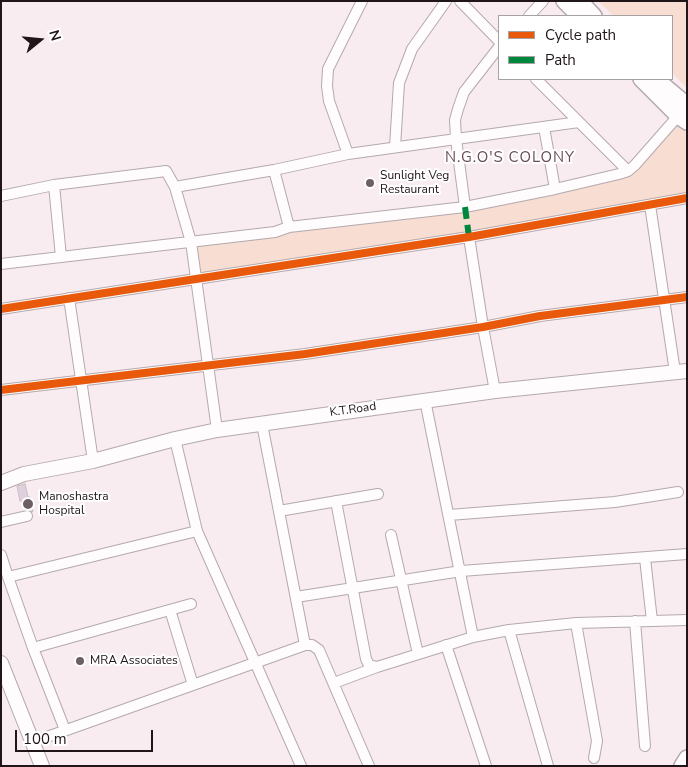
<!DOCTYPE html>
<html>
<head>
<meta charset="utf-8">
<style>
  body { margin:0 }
  #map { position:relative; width:688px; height:767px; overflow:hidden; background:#f9ecf0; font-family:"Nunito Sans",sans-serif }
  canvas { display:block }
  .frame { position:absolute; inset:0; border:2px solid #201519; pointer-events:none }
  .legend { position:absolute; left:498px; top:15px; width:175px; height:65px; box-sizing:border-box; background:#fff; border:1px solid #a6a1a3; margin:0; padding:6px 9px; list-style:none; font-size:15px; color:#201519 }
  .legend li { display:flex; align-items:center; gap:10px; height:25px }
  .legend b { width:25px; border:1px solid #a6a1a3 }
  .north { position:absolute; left:15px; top:15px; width:50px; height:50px; -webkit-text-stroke:4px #fff; paint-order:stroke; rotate:73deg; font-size:14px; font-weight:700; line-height:20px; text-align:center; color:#201519 }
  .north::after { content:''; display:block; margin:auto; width:18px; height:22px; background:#201519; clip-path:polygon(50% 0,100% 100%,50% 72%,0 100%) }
  .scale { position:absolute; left:15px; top:730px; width:138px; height:22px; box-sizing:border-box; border:2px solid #201519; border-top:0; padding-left:6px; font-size:15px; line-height:18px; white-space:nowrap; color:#201519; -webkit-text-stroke:4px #fff; paint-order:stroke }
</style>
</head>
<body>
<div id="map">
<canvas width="688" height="767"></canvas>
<div class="frame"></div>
<ul class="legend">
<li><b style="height:6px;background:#e8590c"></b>Cycle path</li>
<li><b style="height:6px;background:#00873e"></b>Path</li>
</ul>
<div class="north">N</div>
<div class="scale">100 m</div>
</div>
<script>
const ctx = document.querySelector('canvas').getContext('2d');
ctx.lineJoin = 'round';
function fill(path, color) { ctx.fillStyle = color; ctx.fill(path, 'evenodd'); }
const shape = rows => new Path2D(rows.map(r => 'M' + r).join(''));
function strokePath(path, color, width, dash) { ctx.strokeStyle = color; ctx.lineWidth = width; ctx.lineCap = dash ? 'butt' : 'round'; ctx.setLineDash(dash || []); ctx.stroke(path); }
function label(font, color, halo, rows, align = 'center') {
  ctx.font = font + ' "Nunito Sans",sans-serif'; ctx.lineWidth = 4; ctx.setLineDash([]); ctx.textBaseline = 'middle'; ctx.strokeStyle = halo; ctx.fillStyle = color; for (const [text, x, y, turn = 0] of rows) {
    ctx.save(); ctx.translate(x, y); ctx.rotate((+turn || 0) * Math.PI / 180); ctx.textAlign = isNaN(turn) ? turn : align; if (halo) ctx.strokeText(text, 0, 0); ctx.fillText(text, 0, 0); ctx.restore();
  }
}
fill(shape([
  [598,1,687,1,687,88,672,73,672,16,614,16],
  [678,116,687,122,687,198,196,278,190,240,473,209,628,171]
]), '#f7ddd2');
const building = shape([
  [25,484,28,497,30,497,33,512,25,510,23,501,20,501,17,486,25,484]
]);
fill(building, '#e0d0db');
strokePath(building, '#c7bdc2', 1);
const street = shape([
  [460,1,499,41],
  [529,16,543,1],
  [536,79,628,171],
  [544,127,555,189],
  [395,147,399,83,412,49,446,1],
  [348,154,579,122],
  [54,185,61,257],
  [175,187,191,242,217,430],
  [1,196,54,185,166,171,175,187,274,170,348,154,329,101,327,86,328,69,362,1],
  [650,205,675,372],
  [465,207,456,139,455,120,458,109,464,92,499,47],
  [289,227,465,207,555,189,619,174,628,171,635,165,678,116],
  [469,237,483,327,495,391],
  [1,264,275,232,289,227,274,170],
  [69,298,93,461],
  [1,309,469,237,687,198],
  [1,390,305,354,483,327,540,316,687,297],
  [425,400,473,637],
  [262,424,305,645],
  [175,439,197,531,301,766],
  [336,501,366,659,369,665,377,667,473,637,509,630,548,766],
  [279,511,378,494],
  [449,515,615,502,678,492],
  [1,522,27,516],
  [391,535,418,654],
  [1,555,8,577],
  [296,597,461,571,687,554],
  [170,610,193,685],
  [635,621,645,746],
  [652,621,687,620],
  [576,623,597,741,594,758],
  [509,630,576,623,652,621,645,558],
  [446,645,486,766],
  [33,648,191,604],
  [334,683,377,667],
  [65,730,33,648,8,577,197,531],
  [33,742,305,645,312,645,319,650,369,766]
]);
const secondary = shape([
  [1,483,24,474,93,461,175,439,217,430,495,391,687,371],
  [1,663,42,766]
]);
const primary = shape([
  [564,1,579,16],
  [580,1,594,16],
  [641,79,678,116,687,122],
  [656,79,687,105],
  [682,766,687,758]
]);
strokePath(street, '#b4a9ad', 12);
strokePath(secondary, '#b4a9ad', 16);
strokePath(primary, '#b4a9ad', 18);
strokePath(street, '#fefcfd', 10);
strokePath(secondary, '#fefcfd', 14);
strokePath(primary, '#fefcfd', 15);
strokePath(shape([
  [465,207,469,237]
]), '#00873e', 6, [12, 6]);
strokePath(shape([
  [1,309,469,237,687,198],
  [1,390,305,354,483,327,540,316,687,297]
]), '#e8590c', 8);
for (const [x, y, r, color] of [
  [370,183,5,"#6c6064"],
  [28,504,6,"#6c6064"],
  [80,661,5,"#6c6064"]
]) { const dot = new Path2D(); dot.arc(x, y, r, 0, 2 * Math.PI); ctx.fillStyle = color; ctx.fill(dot); strokePath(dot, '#fff', 2); }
label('12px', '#201519', '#fff', [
  ["Sunlight Veg",380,176],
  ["Restaurant",380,190],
  ["Manoshastra",39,497],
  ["Hospital",39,511],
  ["MRA Associates",90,661]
], 'left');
label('12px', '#201519', '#fff', [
  ["K.T.Road",353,410,-8]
]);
ctx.letterSpacing = '1px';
label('15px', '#684f57', '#fff', [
  ["N.G.O'S COLONY",510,158]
]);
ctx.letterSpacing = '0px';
</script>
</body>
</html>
